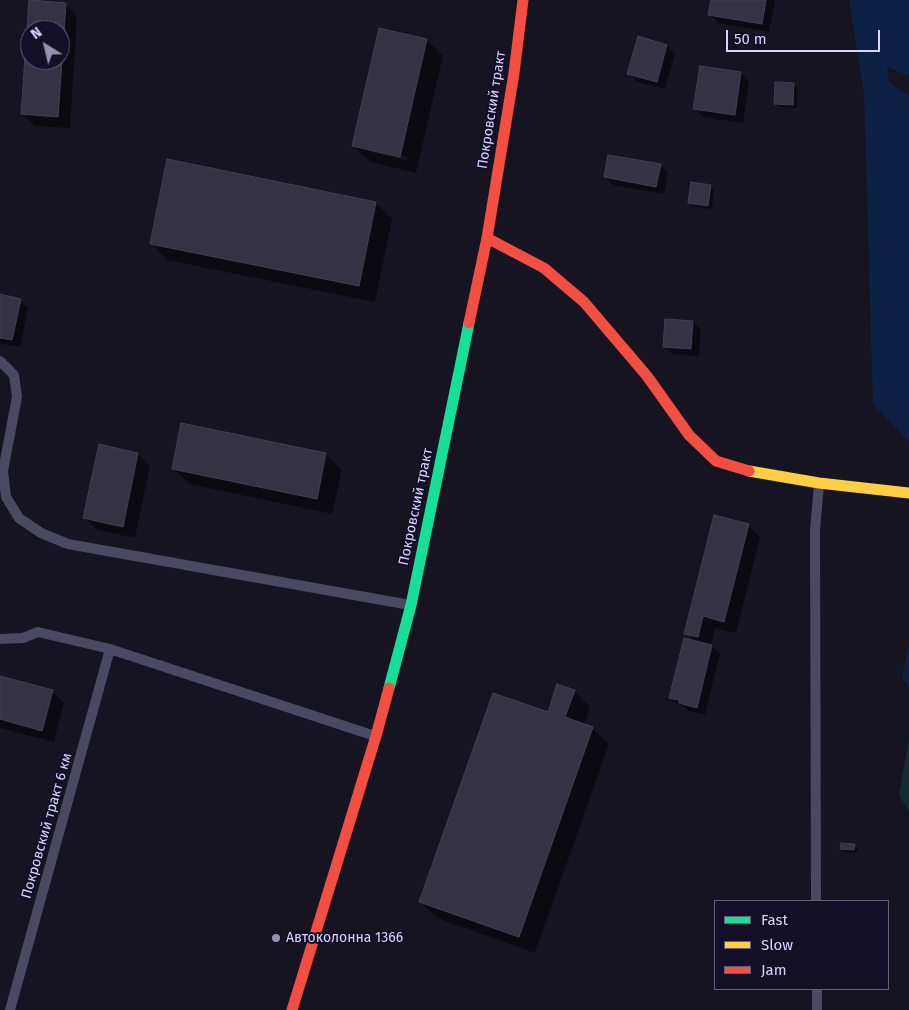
<!DOCTYPE html>
<html>
<head>
<meta charset="utf-8">
<style>
  body { margin:0 }
  #map { position:relative; width:909px; height:1010px; overflow:hidden; background:#161421; font-family:"Fira Sans",sans-serif }
  canvas { display:block }
  .legend { position:absolute; left:714px; top:900px; width:175px; height:90px; box-sizing:border-box; background:#130f26; border:1px solid #625e7d; margin:0; padding:6px 9px; list-style:none; font-size:15px; color:#d9d4ff }
  .legend li { display:flex; align-items:center; gap:10px; height:25px }
  .legend b { width:25px; border:1px solid #625e7d }
  .north { position:absolute; left:20px; top:20px; width:50px; height:50px; box-sizing:border-box; background:#130f26; border:1px solid #625e7d; border-radius:50%; rotate:324deg; font-size:14px; font-weight:700; line-height:20px; text-align:center; color:#d9d4ff }
  .north::after { content:''; display:block; margin:auto; width:18px; height:22px; background:#9591b1; clip-path:polygon(50% 0,100% 100%,50% 72%,0 100%) }
  .scale { position:absolute; left:726px; top:30px; width:154px; height:22px; box-sizing:border-box; border:2px solid #d9d4ff; border-top:0; padding-left:6px; font-size:15px; line-height:18px; white-space:nowrap; color:#d9d4ff; -webkit-text-stroke:4px #130f26; paint-order:stroke }
</style>
</head>
<body>
<div id="map">
<canvas width="909" height="1010"></canvas>
<ul class="legend">
<li><b style="height:6px;background:#16e098"></b>Fast</li>
<li><b style="height:6px;background:#ffcf43"></b>Slow</li>
<li><b style="height:6px;background:#f24e42"></b>Jam</li>
</ul>
<div class="north">N</div>
<div class="scale">50 m</div>
</div>
<script>
const ctx = document.querySelector('canvas').getContext('2d');
ctx.lineJoin = 'round';
function fill(path, color) { ctx.fillStyle = color; ctx.fill(path, 'evenodd'); }
const shape = rows => new Path2D(rows.map(r => 'M' + r).join(''));
function strokePath(path, color, width, dash) { ctx.strokeStyle = color; ctx.lineWidth = width; ctx.lineCap = dash ? 'butt' : 'round'; ctx.setLineDash(dash || []); ctx.stroke(path); }
function label(font, color, halo, rows, align = 'center') {
  ctx.font = font + ' "Fira Sans",sans-serif'; ctx.lineWidth = 4; ctx.setLineDash([]); ctx.textBaseline = 'middle'; ctx.strokeStyle = halo; ctx.fillStyle = color; for (const [text, x, y, turn = 0] of rows) {
    ctx.save(); ctx.translate(x, y); ctx.rotate((+turn || 0) * Math.PI / 180); ctx.textAlign = isNaN(turn) ? turn : align; if (halo) ctx.strokeText(text, 0, 0); ctx.fillText(text, 0, 0); ctx.restore();
  }
}
fill(shape([
  [909,739,909,811,899,795]
]), '#132c2d');
fill(shape([
  [849,0,909,0,909,76,887,67,889,82,909,96,909,441,873,404,864,93],
  [909,645,909,687,902,676]
]), '#0d2144');
fill(shape([
  [712,0,773,0,775,2,769,32,718,23,710,14],
  [30,2,65,4,77,16,70,128,35,126,22,114],
  [30,30,60,30,60,60,30,60],
  [639,38,667,46,675,54,665,89,637,82,629,73],
  [427,40,443,56,416,173,370,162,353,146],
  [370,149,407,157,406,160,370,152],
  [701,68,741,73,749,81,743,123,703,117,695,109],
  [793,84,797,88,797,108,779,107,775,104],
  [168,161,376,203,392,219,375,302,167,260,151,243],
  [660,165,668,173,664,194,613,185,605,177],
  [711,186,714,189,712,209,693,207,689,203],
  [20,300,28,308,20,347,1,344,0,342,0,302],
  [693,322,701,330,699,356,672,354,664,346],
  [138,454,150,466,135,538,97,530,85,518],
  [325,454,342,470,332,514,189,484,173,468],
  [748,525,760,537,736,633,715,628,711,645,720,654,705,715,688,711,684,707,679,705,671,697,694,641,686,633],
  [0,677,52,691,64,703,54,742,0,728],
  [574,691,590,707,584,725,592,728,609,744,535,953,437,918,421,902,548,713],
  [854,845,858,849,857,853,845,852,842,848]
]), '#0007');
const building = shape([
  [29,0,66,3,58,117,21,114,29,0],
  [30,30,60,30,60,60,30,60,30,30],
  [711,0,766,0,762,24,708,15,711,0],
  [379,28,427,39,400,157,352,146,379,28],
  [638,36,667,45,657,82,627,74,638,36],
  [700,66,741,72,735,115,693,109,700,66],
  [775,82,794,83,793,105,774,104,775,82],
  [608,155,661,164,656,187,604,177,608,155],
  [167,159,376,202,359,286,150,244,167,159],
  [691,182,711,185,708,206,688,203,691,182],
  [0,294,21,299,12,340,0,338,0,294],
  [665,319,693,321,691,349,663,347,665,319],
  [181,423,326,453,317,499,172,469,181,423],
  [99,444,138,453,123,527,83,518,99,444],
  [714,515,749,524,724,622,703,616,698,637,684,634,714,515],
  [684,638,712,645,697,708,679,703,679,700,669,698,684,638],
  [0,676,53,690,42,731,0,719,0,676],
  [557,684,575,690,565,717,593,727,519,937,419,902,493,693,548,712,557,684],
  [841,843,855,844,854,850,840,849,841,843]
]);
fill(building, '#343243');
strokePath(building, '#433f54', 1);
strokePath(shape([
  [0,361,14,375,17,397,3,471,6,497,19,518,41,533,68,544,410,605],
  [0,639,23,638,38,632,110,649,375,736],
  [816,901,815,530,819,484],
  [817,989,817,1010],
  [10,1010,110,649]
]), '#4a4962', 10);
strokePath(shape([
  [389,688,411,605,469,323]
]), '#16e098', 11);
strokePath(shape([
  [749,471,819,483,909,493]
]), '#ffcf43', 11);
strokePath(shape([
  [487,238,544,268,584,302,647,376,689,435,716,461,749,471],
  [469,323,487,238,514,73,523,0],
  [292,1010,376,736,389,688]
]), '#f24e42', 11);
for (const [x, y, r, color] of [
  [276,938,5,"#9591b1"]
]) { const dot = new Path2D(); dot.arc(x, y, r, 0, 2 * Math.PI); ctx.fillStyle = color; ctx.fill(dot); strokePath(dot, '#130f26', 2); }
label('14px', '#d9d4ff', '#130f26', [
  ["Покровский тракт",492,110,-81],
  ["Покровский тракт",416,507,-78],
  ["Покровский тракт 6 км",47,826,-74]
]);
label('14px', '#d9d4ff', '#130f26', [
  ["Автоколонна 1366",286,938]
], 'left');
</script>
</body>
</html>
